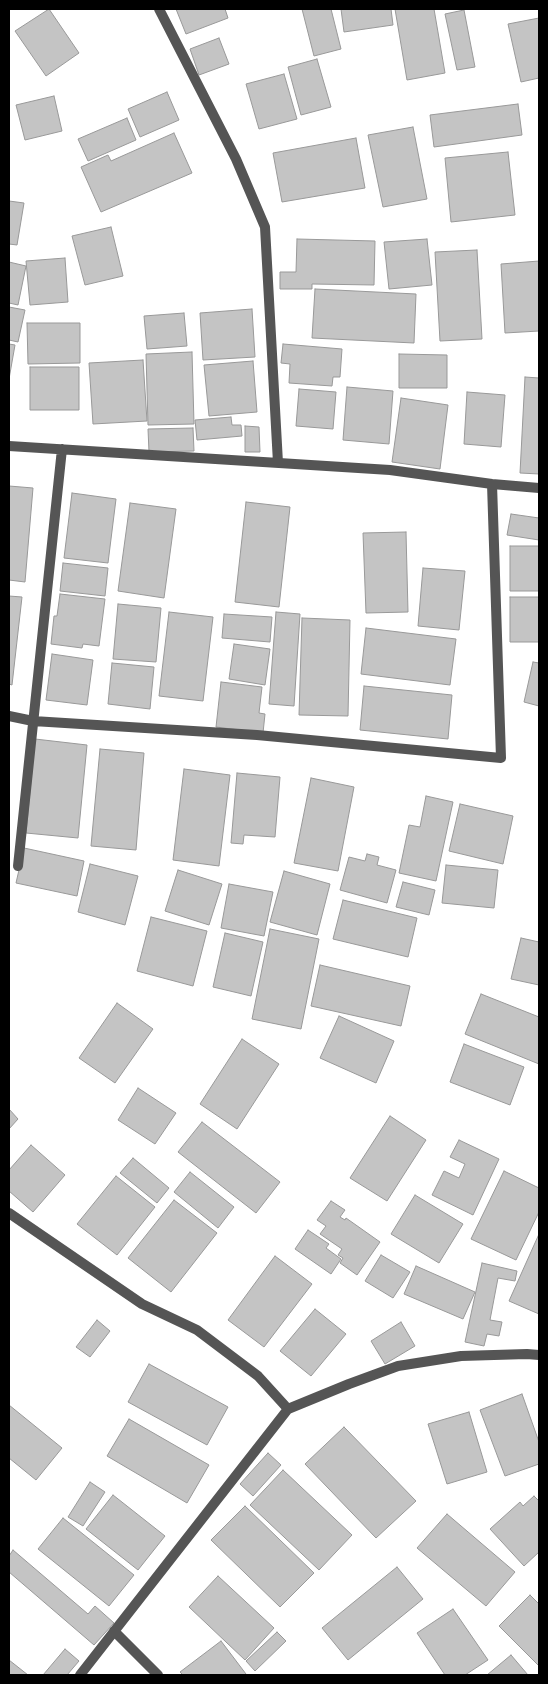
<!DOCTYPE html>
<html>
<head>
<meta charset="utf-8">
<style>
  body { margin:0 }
  #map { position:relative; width:548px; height:1684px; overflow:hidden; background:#fff; font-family:"Fira Sans",sans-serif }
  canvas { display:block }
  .frame { position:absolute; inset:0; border:10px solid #000; pointer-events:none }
</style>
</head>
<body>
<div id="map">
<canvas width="548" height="1684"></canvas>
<div class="frame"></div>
</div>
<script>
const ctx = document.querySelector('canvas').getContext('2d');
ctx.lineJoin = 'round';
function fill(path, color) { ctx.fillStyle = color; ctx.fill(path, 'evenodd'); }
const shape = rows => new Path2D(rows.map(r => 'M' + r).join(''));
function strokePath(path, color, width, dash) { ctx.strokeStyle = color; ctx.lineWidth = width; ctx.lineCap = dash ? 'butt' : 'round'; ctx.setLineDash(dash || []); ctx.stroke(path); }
const building = shape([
  [49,9,79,53,46,76,15,31,49,9],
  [176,9,225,9,228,18,186,34,176,9],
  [302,9,331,9,341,49,314,56,302,9],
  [341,9,391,9,393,25,344,32,341,9],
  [395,9,434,9,445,73,407,80,395,9],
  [464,10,475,67,457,70,445,14,464,10],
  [539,18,539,78,521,82,508,24,539,18],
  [219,38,229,64,199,75,190,49,219,38],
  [317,59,331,107,301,115,288,67,317,59],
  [284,74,297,119,259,129,246,84,284,74],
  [167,92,179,120,140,137,128,109,167,92],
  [54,96,62,131,25,140,16,105,54,96],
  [518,104,522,135,434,147,430,115,518,104],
  [127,118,136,140,88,161,78,139,127,118],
  [413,127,427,199,383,207,368,135,413,127],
  [174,133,192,173,101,212,81,167,108,155,111,161,174,133],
  [356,138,365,188,282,202,273,153,356,138],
  [508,152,515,215,451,222,445,158,508,152],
  [9,201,24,203,17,245,9,244,9,201],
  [111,227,123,276,85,285,72,236,111,227],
  [297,239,375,241,374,285,312,284,312,289,280,289,280,272,296,272,297,239],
  [427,239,432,285,389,289,384,242,427,239],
  [477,250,482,339,440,341,435,252,477,250],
  [65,258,68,302,30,305,26,261,65,258],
  [539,261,539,331,505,333,501,264,539,261],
  [9,262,26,266,18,305,9,303,9,262],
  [315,289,416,294,414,343,312,338,315,289],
  [9,307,25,310,18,342,9,340,9,307],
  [252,309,255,357,203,360,200,313,252,309],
  [184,313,187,346,147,349,144,316,184,313],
  [27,323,80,323,80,363,28,364,27,323],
  [9,344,15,345,9,379,9,344],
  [283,344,342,349,340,377,333,377,332,386,289,383,290,364,281,363,283,344],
  [192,352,194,424,148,425,146,354,192,352],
  [399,354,447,355,447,388,399,388,399,354],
  [143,360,147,421,93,424,89,363,143,360],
  [253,361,257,412,209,416,204,365,253,361],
  [30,367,79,367,79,410,30,410,30,367],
  [525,377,539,378,539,474,520,473,525,377],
  [347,387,393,391,389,444,343,440,347,387],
  [299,389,336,392,333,429,296,426,299,389],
  [467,392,505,395,501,447,464,444,467,392],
  [401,398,448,405,440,469,392,462,401,398],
  [231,417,232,425,241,425,242,436,197,440,195,420,231,417],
  [245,426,259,427,260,452,245,452,245,426],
  [193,428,194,451,149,452,148,429,193,428],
  [9,486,33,488,25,582,9,580,9,486],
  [72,493,116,499,108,563,64,558,72,493],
  [246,502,290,507,279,607,235,602,246,502],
  [130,503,176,509,164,598,118,591,130,503],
  [511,514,539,518,539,540,507,535,511,514],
  [406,532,408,612,366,613,363,533,406,532],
  [510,546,539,546,539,591,510,591,510,546],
  [63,563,108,568,105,596,60,591,63,563],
  [423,568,465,571,459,630,418,626,423,568],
  [60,594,105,599,99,646,83,644,82,648,51,644,54,616,57,616,60,594],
  [9,596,22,597,12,685,9,684,9,596],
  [510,597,539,597,539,642,510,642,510,597],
  [118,604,161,608,156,662,113,659,118,604],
  [169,612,213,617,203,701,159,696,169,612],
  [276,612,300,614,294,706,269,704,276,612],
  [224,614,272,617,270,642,222,638,224,614],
  [302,618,350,620,348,716,299,715,302,618],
  [366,628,456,639,450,685,361,674,366,628],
  [234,644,270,649,265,685,229,679,234,644],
  [52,654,93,660,87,705,46,700,52,654],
  [533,662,539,663,539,706,524,702,533,662],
  [112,663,154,667,150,709,108,704,112,663],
  [221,682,262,687,259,713,265,714,263,733,216,727,221,682],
  [364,686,452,695,448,739,360,730,364,686],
  [35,739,87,745,78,838,26,833,35,739],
  [100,749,144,753,136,850,91,846,100,749],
  [184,769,230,775,219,866,173,860,184,769],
  [237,773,280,777,275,837,244,835,243,844,231,843,237,773],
  [311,778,354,787,338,871,294,863,311,778],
  [426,796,453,802,436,881,399,873,409,825,420,827,426,796],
  [460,804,513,816,503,864,449,851,460,804],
  [24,848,84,861,77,896,16,883,24,848],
  [367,854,379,857,377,865,396,870,387,903,340,890,349,857,365,861,367,854],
  [90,864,138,876,125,925,78,912,90,864],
  [446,865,498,870,494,908,442,903,446,865],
  [178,870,222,884,209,925,165,911,178,870],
  [284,871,330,884,317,935,270,922,284,871],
  [403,882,435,890,429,915,396,907,403,882],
  [229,884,273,892,264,936,221,928,229,884],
  [343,900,417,918,408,957,333,939,343,900],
  [151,917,207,931,193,986,137,971,151,917],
  [270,929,319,939,301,1029,252,1019,270,929],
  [225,933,263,942,251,996,213,987,225,933],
  [521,938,539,942,539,985,511,979,521,938],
  [320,965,410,986,401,1026,311,1006,320,965],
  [481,994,539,1017,539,1064,465,1034,481,994],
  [117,1003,153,1029,115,1083,79,1058,117,1003],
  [339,1016,394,1041,376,1083,320,1058,339,1016],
  [242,1039,279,1064,237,1129,200,1104,242,1039],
  [464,1044,524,1067,510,1105,450,1082,464,1044],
  [138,1088,176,1113,155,1144,118,1120,138,1088],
  [9,1109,18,1119,9,1129,9,1109],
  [390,1116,426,1140,387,1201,350,1178,390,1116],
  [202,1122,280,1182,256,1213,178,1152,202,1122],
  [459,1140,499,1159,473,1215,432,1195,444,1171,459,1178,465,1164,450,1157,459,1140],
  [31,1145,65,1175,33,1212,9,1191,9,1170,31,1145],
  [133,1158,169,1188,157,1203,120,1173,133,1158],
  [504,1171,539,1188,539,1212,516,1260,471,1239,504,1171],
  [190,1172,234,1207,218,1228,174,1192,190,1172],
  [116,1176,155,1207,117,1255,77,1224,116,1176],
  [415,1195,463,1224,439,1263,391,1234,415,1195],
  [174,1200,217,1233,171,1292,128,1258,174,1200],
  [331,1201,345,1210,340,1217,345,1220,346,1218,380,1242,357,1275,340,1263,343,1258,338,1255,342,1249,320,1234,326,1226,317,1220,331,1201],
  [308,1230,329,1244,326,1248,341,1259,331,1274,295,1249,308,1230],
  [539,1234,539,1314,509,1301,539,1234],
  [381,1255,410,1272,393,1298,365,1281,381,1255],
  [275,1256,312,1284,264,1347,228,1320,275,1256],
  [482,1263,517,1271,515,1281,498,1278,490,1320,502,1322,499,1336,487,1334,484,1346,465,1342,482,1263],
  [416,1266,475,1292,463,1319,404,1294,416,1266],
  [315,1309,346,1334,311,1376,280,1351,315,1309],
  [97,1320,110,1331,90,1357,76,1347,97,1320],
  [401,1322,415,1346,385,1364,371,1341,401,1322],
  [149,1364,228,1407,207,1445,128,1402,149,1364],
  [522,1394,539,1442,539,1464,505,1476,480,1410,522,1394],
  [9,1405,62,1448,36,1480,9,1458,9,1405],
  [469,1412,487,1472,447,1484,428,1424,469,1412],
  [129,1419,209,1465,187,1503,107,1456,129,1419],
  [344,1427,416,1501,376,1538,305,1464,344,1427],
  [268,1453,281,1465,253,1496,240,1484,268,1453],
  [283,1470,352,1535,319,1570,250,1505,283,1470],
  [90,1482,105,1492,83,1526,68,1517,90,1482],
  [113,1495,165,1536,138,1570,86,1529,113,1495],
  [534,1496,539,1501,539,1552,524,1566,490,1529,520,1502,523,1506,534,1496],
  [245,1506,314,1573,280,1607,211,1540,245,1506],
  [447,1514,515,1572,486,1606,417,1548,447,1514],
  [63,1518,134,1575,109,1606,38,1549,63,1518],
  [13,1550,88,1614,95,1606,114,1623,94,1645,9,1572,9,1556,13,1550],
  [397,1567,423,1599,348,1660,322,1628,397,1567],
  [218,1576,274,1628,245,1660,189,1607,218,1576],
  [530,1595,539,1604,539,1666,499,1626,530,1595],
  [453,1609,488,1660,465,1675,445,1675,417,1633,453,1609],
  [277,1632,286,1641,255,1671,246,1661,277,1632],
  [221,1641,246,1674,244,1675,183,1675,180,1672,221,1641],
  [65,1649,79,1661,67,1675,43,1675,65,1649],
  [511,1655,528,1675,487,1675,511,1655],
  [9,1660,28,1675,9,1675,9,1660]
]);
fill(building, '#c4c4c4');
strokePath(building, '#999', 1);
strokePath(shape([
  [159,9,236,159,265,227,278,463],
  [9,446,390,470,492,484,539,488],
  [9,716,33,721,257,735,501,758,492,484],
  [18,866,62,449],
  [9,1213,142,1304,197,1330,258,1376,288,1409],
  [114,1631,158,1675],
  [80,1675,288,1409,349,1384,398,1366,461,1356,527,1354,539,1355]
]), '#555', 10);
</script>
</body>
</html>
